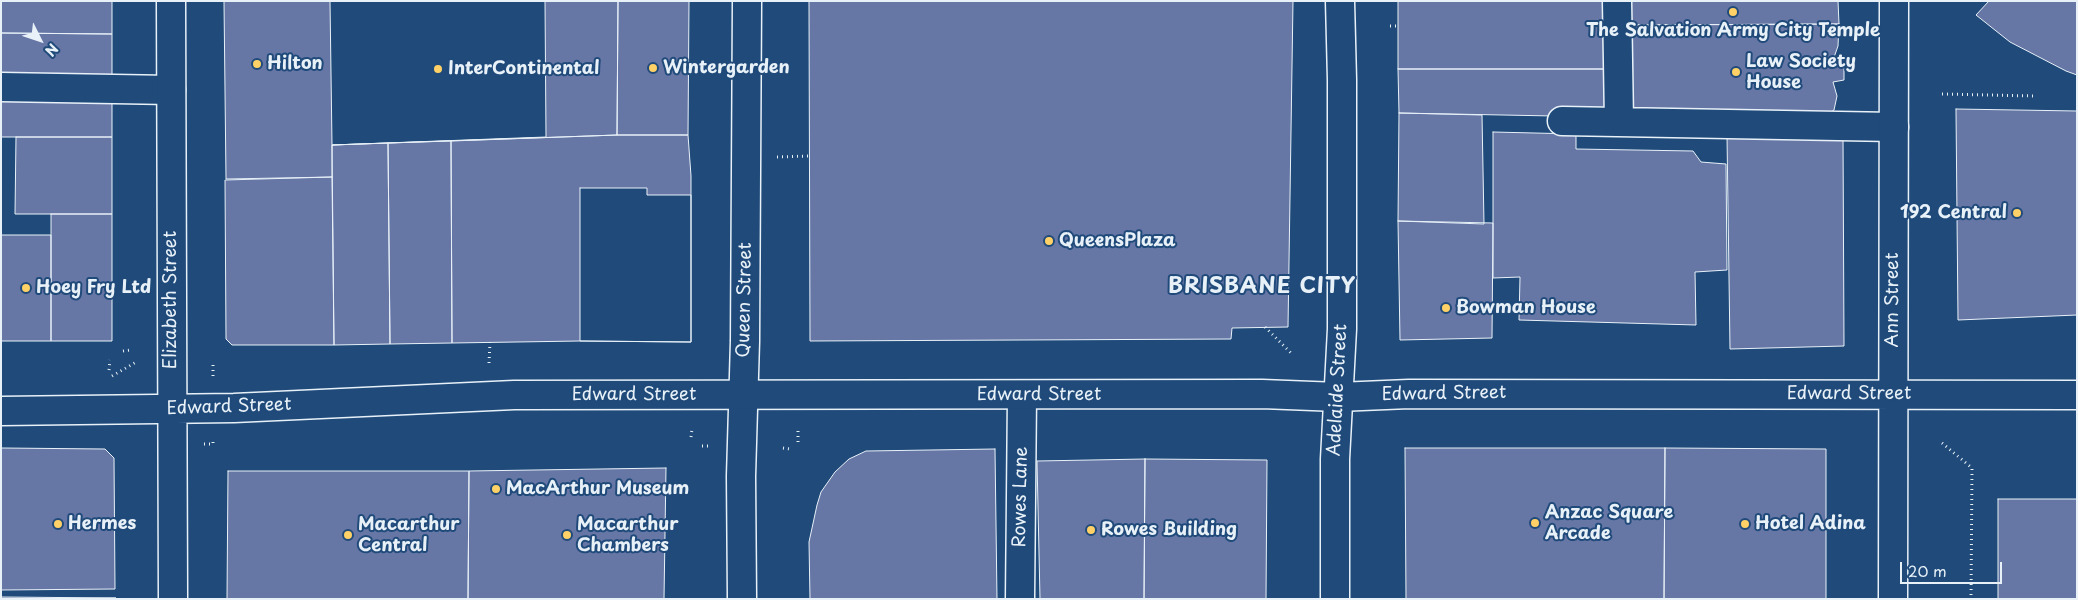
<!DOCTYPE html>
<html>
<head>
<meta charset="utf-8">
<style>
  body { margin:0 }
  #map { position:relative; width:2078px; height:600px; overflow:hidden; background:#1f4a7a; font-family:"Playpen Sans",sans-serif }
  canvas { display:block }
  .frame { position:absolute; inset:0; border:2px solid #e8f1f8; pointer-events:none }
  .north { position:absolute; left:15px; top:15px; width:50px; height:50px; -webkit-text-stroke:4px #1f4a7a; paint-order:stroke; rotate:131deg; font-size:14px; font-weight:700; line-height:20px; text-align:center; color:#e8f1f8 }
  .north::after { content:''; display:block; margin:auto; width:18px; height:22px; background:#e8f1f8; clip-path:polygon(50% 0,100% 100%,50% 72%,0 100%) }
  .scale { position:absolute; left:1900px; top:562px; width:102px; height:22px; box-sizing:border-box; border:2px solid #e8f1f8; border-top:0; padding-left:6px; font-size:15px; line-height:18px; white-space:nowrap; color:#e8f1f8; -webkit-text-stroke:4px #1f4a7a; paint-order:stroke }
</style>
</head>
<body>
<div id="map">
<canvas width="2078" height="600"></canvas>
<div class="frame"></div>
<div class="north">N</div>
<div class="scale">20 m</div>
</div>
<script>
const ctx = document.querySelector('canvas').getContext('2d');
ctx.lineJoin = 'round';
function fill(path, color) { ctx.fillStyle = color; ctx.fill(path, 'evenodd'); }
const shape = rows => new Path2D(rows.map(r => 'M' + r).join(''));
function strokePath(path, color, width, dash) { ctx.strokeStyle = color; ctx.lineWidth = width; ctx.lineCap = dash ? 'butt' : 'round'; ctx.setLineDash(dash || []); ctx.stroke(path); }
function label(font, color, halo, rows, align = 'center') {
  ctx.font = font + ' "Playpen Sans",sans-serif'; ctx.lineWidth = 4; ctx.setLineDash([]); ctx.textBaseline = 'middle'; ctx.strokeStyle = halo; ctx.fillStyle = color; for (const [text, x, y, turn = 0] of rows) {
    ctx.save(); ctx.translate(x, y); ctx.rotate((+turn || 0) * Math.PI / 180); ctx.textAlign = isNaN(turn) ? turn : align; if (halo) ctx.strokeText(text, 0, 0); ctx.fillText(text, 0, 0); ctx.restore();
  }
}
const building = shape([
  [1,1,112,1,112,34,1,33,1,1],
  [224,1,618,1,617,135,332,145,332,177,226,179,224,1],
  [330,1,545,1,546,137,332,145,330,1],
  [618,1,689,1,688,135,617,135,618,1],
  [809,1,1293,1,1288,327,1232,328,1231,339,810,341,809,1],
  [1398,1,1608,1,1607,69,1398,69,1398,1],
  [1628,1,1838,1,1839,24,1628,25,1628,1],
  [1989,1,2077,1,2077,75,2066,71,2010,42,1976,15,1989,1],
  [1839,24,1838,46,1832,63,1844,63,1844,80,1833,82,1837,96,1834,110,1812,125,1626,115,1628,25,1839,24],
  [1,33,112,34,112,78,1,76,1,33],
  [1398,69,1607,69,1606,117,1399,113,1398,69],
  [1,95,112,95,112,137,1,137,1,95],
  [1956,109,2077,111,2077,315,1958,320,1956,109],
  [1399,113,1482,115,1484,224,1398,221,1399,113],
  [1493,132,1576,134,1576,149,1693,151,1701,162,1726,164,1727,270,1695,272,1696,325,1519,320,1520,277,1493,278,1493,132],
  [1843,133,1844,346,1730,349,1727,136,1843,133],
  [617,135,688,135,691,176,691,342,580,341,452,343,451,141,617,135],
  [16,137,112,137,112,214,15,214,16,137],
  [451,141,452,343,390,344,388,143,451,141],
  [388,143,390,344,334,345,332,145,388,143],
  [332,177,334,345,232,345,226,339,225,180,332,177],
  [580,188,647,188,647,195,691,195,691,342,580,341,580,188],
  [51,214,112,214,112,341,51,341,51,214],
  [1398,221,1493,223,1492,338,1400,340,1398,221],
  [1,235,51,235,51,341,1,341,1,235],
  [1,448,105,449,114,458,115,589,1,590,1,448],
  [1405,448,1665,448,1664,599,1406,599,1405,448],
  [1665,448,1826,449,1826,599,1664,599,1665,448],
  [995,449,997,599,810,599,809,542,817,505,821,492,835,472,849,459,866,451,995,449],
  [1145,459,1267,460,1266,599,1144,599,1145,459],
  [1145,459,1144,599,1040,599,1037,461,1145,459],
  [666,468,664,599,468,599,469,471,666,468],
  [228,471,469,471,468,599,227,599,228,471],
  [1998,499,2077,499,2077,599,1998,599,1998,499],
  [1,597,116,598,1,599,1,597]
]);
fill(building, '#6676a5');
strokePath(building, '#e8f1f8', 1);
const minor = shape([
  [1617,1,1619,122],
  [1,87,171,90],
  [1562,121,1894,127],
  [742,599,741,476,745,341,747,1],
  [1020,599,1022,395],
  [1335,599,1335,459,1342,329,1342,80,1340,1]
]);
const major = shape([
  [171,1,173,599],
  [1,411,234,408,514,395,1262,394,1338,397,1409,394,2077,395],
  [1893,599,1894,1]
]);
strokePath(minor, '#e8f1f8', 31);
strokePath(major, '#e8f1f8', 31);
strokePath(shape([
  [1390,26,1398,26],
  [1942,94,2034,96],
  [777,157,809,156],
  [1265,327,1292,354],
  [123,351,131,350],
  [489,363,490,342],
  [109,370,110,360],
  [112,376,138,361],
  [213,376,213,362],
  [798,431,798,443],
  [691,437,692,429],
  [1942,443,1972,468,1971,599],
  [204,444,213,444,213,439],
  [702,446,712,446],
  [783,448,790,449]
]), '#e8f1f8', 3, [1, 4]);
strokePath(minor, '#1f4a7a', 28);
strokePath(major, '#1f4a7a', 28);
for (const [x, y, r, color] of [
  [1733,12,5,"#ffd166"],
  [257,64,5,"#ffd166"],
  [653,68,5,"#ffd166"],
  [438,69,5,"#ffd166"],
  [1736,72,5,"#ffd166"],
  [2017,213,5,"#ffd166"],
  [1049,241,5,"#ffd166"],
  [26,288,5,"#ffd166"],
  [1446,308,5,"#ffd166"],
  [496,489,5,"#ffd166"],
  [1535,523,5,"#ffd166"],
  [58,524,5,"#ffd166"],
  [1745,524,5,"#ffd166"],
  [1091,530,5,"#ffd166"],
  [348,535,5,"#ffd166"],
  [567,535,5,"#ffd166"]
]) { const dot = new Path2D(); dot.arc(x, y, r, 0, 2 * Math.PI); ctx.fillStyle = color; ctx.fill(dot); strokePath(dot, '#1f4a7a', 2); }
label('bold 18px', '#e8f1f8', '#1f4a7a', [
  ["The Salvation Army City Temple",1733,31,"center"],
  ["Law Society",1746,62],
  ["House",1746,83],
  ["Hilton",267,64],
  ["Wintergarden",663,68],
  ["InterContinental",448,69],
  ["192 Central",2007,213,"right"],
  ["QueensPlaza",1059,241],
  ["Hoey Fry Ltd",36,288],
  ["Bowman House",1456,308],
  ["MacArthur Museum",506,489],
  ["Anzac Square",1545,513],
  ["Arcade",1545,534],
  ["Hermes",68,524],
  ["Hotel Adina",1755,524],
  ["Macarthur",358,525],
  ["Central",358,546],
  ["Macarthur",577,525],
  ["Chambers",577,546],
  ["Rowes Building",1101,530]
], 'left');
label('18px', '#e8f1f8', '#1f4a7a', [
  ["Elizabeth Street",171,300,-90],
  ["Queen Street",745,300,-89],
  ["Ann Street",1893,300,-90],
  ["Adelaide Street",1338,390,-87],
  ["Edward Street",1444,394,-1],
  ["Edward Street",1849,394],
  ["Edward Street",634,395],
  ["Edward Street",1039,395],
  ["Edward Street",229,407,-2],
  ["Rowes Lane",1021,497,-89]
]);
ctx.letterSpacing = '1px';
label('bold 22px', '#e8f1f8', '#1f4a7a', [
  ["BRISBANE CITY",1262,287]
]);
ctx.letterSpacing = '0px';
</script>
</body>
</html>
